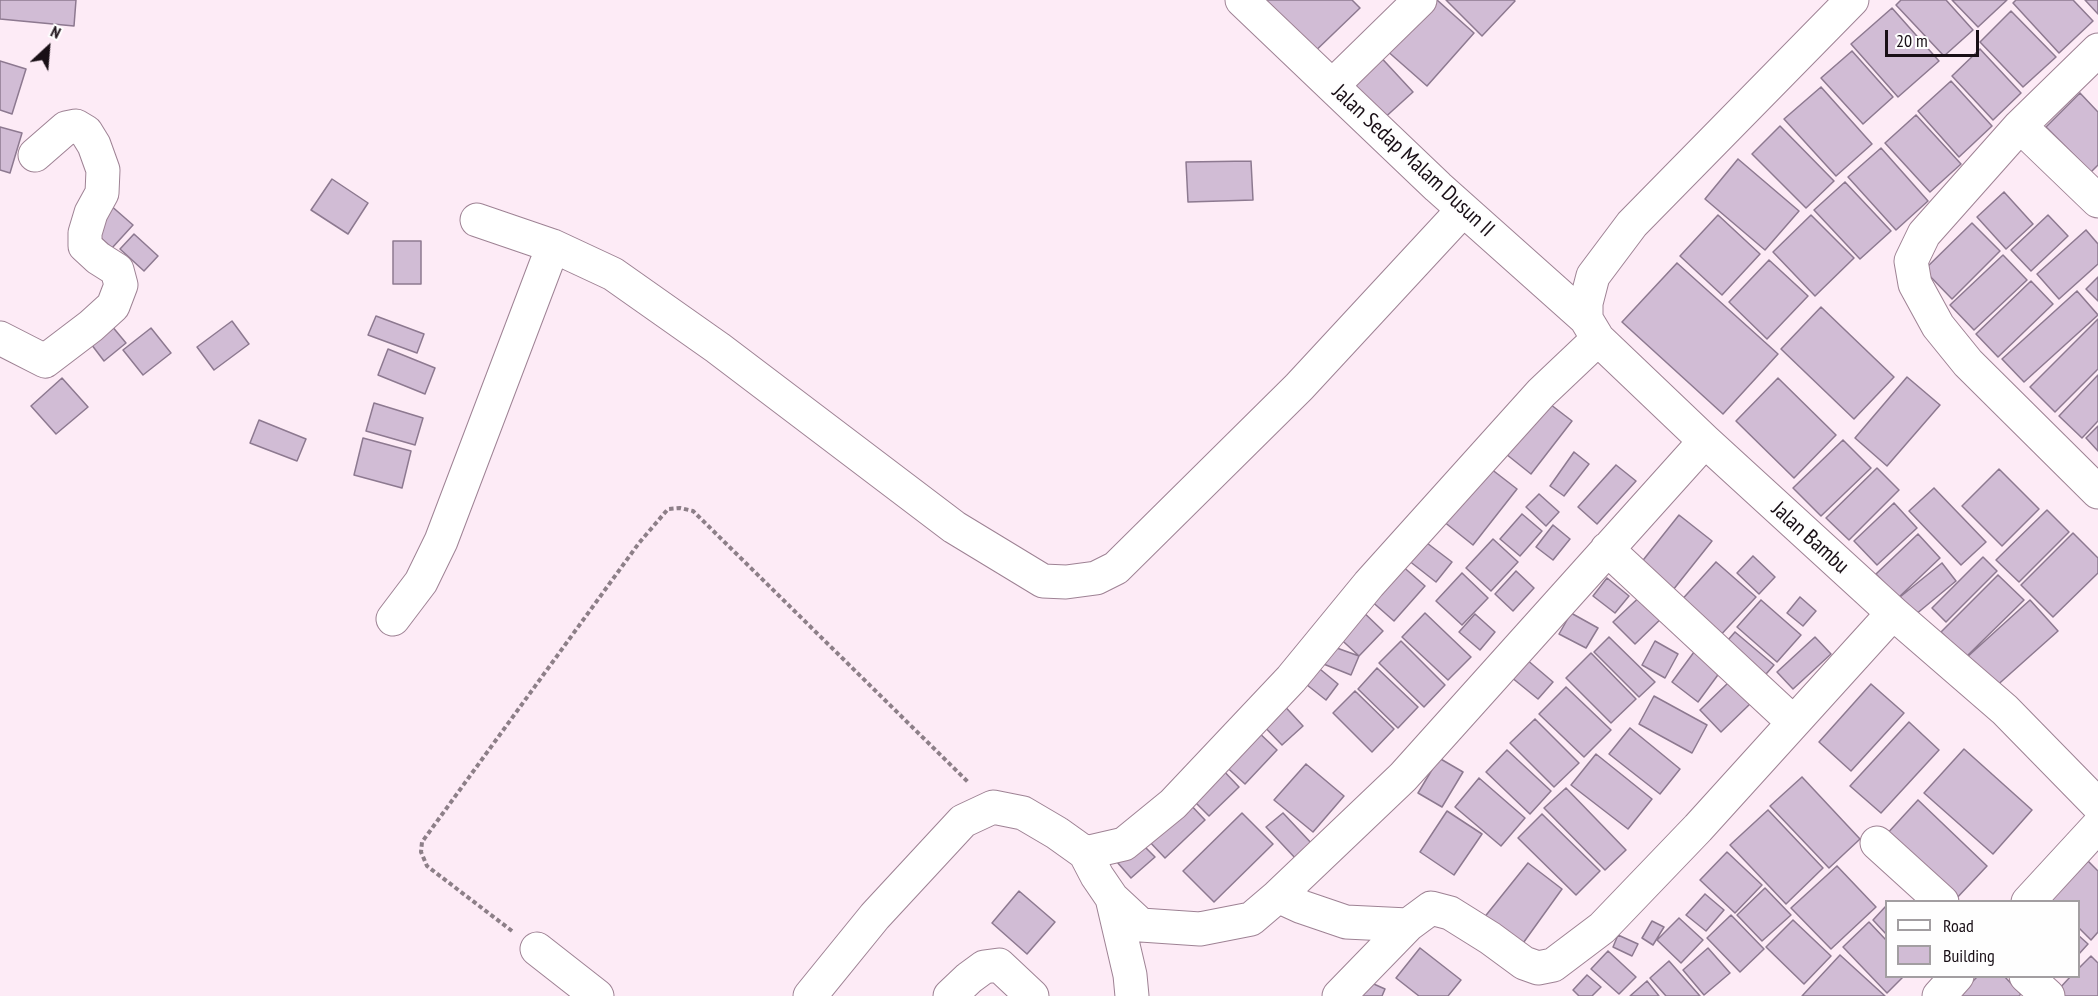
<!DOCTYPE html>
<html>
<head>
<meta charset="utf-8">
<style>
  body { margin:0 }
  #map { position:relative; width:2098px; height:996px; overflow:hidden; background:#fdebf6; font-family:"PT Sans Narrow",sans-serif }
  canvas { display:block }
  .legend { position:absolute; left:1885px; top:900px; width:195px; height:78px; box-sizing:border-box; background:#fefefe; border:2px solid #a29ea1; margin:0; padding:8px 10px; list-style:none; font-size:18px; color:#190f16 }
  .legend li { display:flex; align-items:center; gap:12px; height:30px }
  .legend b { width:30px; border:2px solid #a29ea1 }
  .north { position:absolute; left:18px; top:18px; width:60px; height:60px; -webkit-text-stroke:4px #fefefe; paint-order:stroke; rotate:26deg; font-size:16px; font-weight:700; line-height:24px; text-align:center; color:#190f16 }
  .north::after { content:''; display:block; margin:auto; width:21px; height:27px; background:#190f16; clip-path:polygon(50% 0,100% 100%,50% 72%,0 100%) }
  .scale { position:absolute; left:1885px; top:30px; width:94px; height:27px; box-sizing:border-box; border:3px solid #190f16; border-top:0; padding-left:8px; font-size:18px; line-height:21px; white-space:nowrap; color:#190f16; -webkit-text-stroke:4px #fefefe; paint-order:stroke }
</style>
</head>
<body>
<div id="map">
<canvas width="2098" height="996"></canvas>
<ul class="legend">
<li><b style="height:8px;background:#fff"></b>Road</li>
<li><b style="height:16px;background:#d1bcd5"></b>Building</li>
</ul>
<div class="north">N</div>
<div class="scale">20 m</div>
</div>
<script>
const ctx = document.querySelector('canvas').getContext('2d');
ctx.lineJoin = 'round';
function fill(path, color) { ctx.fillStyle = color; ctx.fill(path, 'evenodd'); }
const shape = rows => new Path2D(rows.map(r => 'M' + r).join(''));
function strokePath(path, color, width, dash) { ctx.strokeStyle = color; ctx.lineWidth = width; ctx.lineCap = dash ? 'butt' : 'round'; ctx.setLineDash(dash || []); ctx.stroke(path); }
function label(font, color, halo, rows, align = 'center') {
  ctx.font = font + ' "PT Sans Narrow",sans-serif'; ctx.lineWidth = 4.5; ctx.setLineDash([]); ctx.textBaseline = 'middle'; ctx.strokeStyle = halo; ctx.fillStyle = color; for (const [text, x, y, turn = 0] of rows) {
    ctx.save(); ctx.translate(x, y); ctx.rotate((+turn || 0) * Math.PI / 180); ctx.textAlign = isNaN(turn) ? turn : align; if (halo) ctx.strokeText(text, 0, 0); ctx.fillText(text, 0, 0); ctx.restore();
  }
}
const building = shape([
  [0,0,76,0,74,26,0,19,0,0],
  [1250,0,1352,0,1360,8,1307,59,1250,0],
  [1429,0,1437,0,1474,33,1427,86,1385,49,1429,0],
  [1446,0,1514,0,1515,1,1482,36,1446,0],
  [1901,0,1946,0,1973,30,1944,56,1896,5,1901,0],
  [1952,0,2007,0,1978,27,1952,0],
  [2016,0,2073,0,2093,21,2059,53,2013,3,2016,0],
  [2085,0,2098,0,2098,14,2085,0],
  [1892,8,1939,61,1898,97,1851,44,1892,8],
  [2011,11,2056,57,2023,87,1980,42,2011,11],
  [1980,49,2021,93,1993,120,1952,76,1980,49],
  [1375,51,1413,92,1381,121,1343,81,1375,51],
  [1852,51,1893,97,1863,124,1821,78,1852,51],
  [0,61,26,69,12,114,0,110,0,61],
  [1951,81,1992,126,1959,157,1918,111,1951,81],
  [1821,87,1872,144,1836,176,1784,119,1821,87],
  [2080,93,2098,112,2098,165,2091,172,2046,127,2080,93],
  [1916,115,1961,164,1930,192,1885,143,1916,115],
  [1780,126,1834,181,1806,208,1752,154,1780,126],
  [0,127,22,133,10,173,0,170,0,127],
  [1881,148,1928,201,1896,230,1848,177,1881,148],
  [1738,159,1799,211,1765,250,1705,199,1738,159],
  [1251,161,1253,200,1188,202,1186,162,1251,161],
  [332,179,368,203,348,234,311,210,332,179],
  [1845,182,1891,231,1860,259,1814,210,1845,182],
  [2004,192,2033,224,2006,249,1977,217,2004,192],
  [109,204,133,225,112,248,89,227,109,204],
  [1718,215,1760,254,1722,295,1680,256,1718,215],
  [1811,215,1854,258,1815,296,1773,252,1811,215],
  [2048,215,2068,236,2031,271,2011,250,2048,215],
  [1972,223,2000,251,1952,299,1924,270,1972,223],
  [2086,230,2098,244,2098,264,2059,299,2037,274,2086,230],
  [134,234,158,256,144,271,120,249,134,234],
  [393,241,421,241,421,284,393,284,393,241],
  [2003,255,2027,280,1974,330,1950,305,2003,255],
  [1769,260,1808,296,1767,339,1729,302,1769,260],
  [1677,263,1778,354,1723,414,1622,322,1677,263],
  [2098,277,2098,301,2086,289,2098,277],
  [2031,281,2053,304,1998,357,1976,334,2031,281],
  [2077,291,2098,315,2024,382,2002,359,2077,291],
  [1821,307,1894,377,1854,419,1781,349,1821,307],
  [376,316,424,334,417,353,368,335,376,316],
  [106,319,126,343,104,361,85,336,106,319],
  [2098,319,2098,369,2055,412,2030,387,2098,319],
  [232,321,249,344,214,370,197,347,232,321],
  [151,328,171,353,143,375,123,350,151,328],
  [388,349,435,368,425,394,378,375,388,349],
  [2098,375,2098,421,2082,438,2059,416,2098,375],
  [1907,377,1940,405,1887,466,1855,438,1907,377],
  [62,378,88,407,56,434,31,406,62,378],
  [1778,378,1836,435,1794,478,1736,421,1778,378],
  [1546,401,1572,421,1531,474,1506,454,1546,401],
  [374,403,423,418,415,445,366,431,374,403],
  [259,420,306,439,297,461,250,443,259,420],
  [2098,426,2098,451,2086,438,2098,426],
  [363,438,411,451,402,488,354,475,363,438],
  [1843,440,1871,468,1821,516,1793,488,1843,440],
  [1574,452,1589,464,1564,496,1550,486,1574,452],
  [1486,465,1517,489,1473,545,1443,521,1486,465],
  [1616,465,1636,481,1597,524,1578,507,1616,465],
  [1877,468,1899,490,1849,540,1826,518,1877,468],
  [1999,469,2039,509,2002,546,1962,506,1999,469],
  [1934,488,1986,542,1961,565,1909,511,1934,488],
  [1539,494,1559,512,1546,526,1526,507,1539,494],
  [1894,503,1917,528,1877,565,1854,541,1894,503],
  [2047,510,2069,532,2019,582,1996,560,2047,510],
  [1522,514,1542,531,1520,556,1500,539,1522,514],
  [1679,515,1712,541,1673,590,1640,564,1679,515],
  [1553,525,1570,539,1553,560,1536,547,1553,525],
  [2073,533,2098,558,2098,573,2053,617,2021,585,2073,533],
  [1918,534,1940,558,1898,598,1876,574,1918,534],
  [1493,539,1518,562,1491,591,1466,568,1493,539],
  [1423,540,1452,562,1436,582,1408,560,1423,540],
  [1753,556,1775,577,1759,594,1737,573,1753,556],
  [1983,557,1997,571,1946,622,1932,608,1983,557],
  [1716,562,1756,597,1717,639,1678,604,1716,562],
  [1942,563,1956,581,1915,615,1900,597,1942,563],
  [1400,564,1425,586,1394,621,1369,599,1400,564],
  [1516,571,1534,588,1513,611,1495,594,1516,571],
  [1462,573,1488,598,1462,625,1436,601,1462,573],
  [1998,575,2024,600,1966,657,1941,632,1998,575],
  [1607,578,1629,596,1615,613,1593,596,1607,578],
  [1647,590,1668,612,1635,644,1613,622,1647,590],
  [1800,597,1816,611,1803,626,1787,613,1800,597],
  [1761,600,1801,635,1777,662,1737,627,1761,600],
  [2030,600,2058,631,1993,689,1965,659,2030,600],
  [1357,606,1383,631,1359,656,1333,632,1357,606],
  [1425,613,1471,657,1448,680,1402,637,1425,613],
  [1571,613,1598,628,1586,648,1559,634,1571,613],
  [1475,614,1495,632,1480,650,1459,632,1475,614],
  [1735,632,1774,665,1759,682,1721,648,1735,632],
  [1609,637,1655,682,1639,697,1594,652,1609,637],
  [1815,637,1831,654,1793,689,1777,672,1815,637],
  [1401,641,1445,685,1424,707,1379,663,1401,641],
  [1655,641,1678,654,1665,678,1642,665,1655,641],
  [1323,643,1359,656,1351,675,1316,661,1323,643],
  [1697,648,1723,668,1698,702,1672,682,1697,648],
  [1591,653,1636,699,1611,723,1566,678,1591,653],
  [1526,659,1553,682,1538,699,1511,677,1526,659],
  [1315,665,1338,684,1326,700,1302,681,1315,665],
  [1377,668,1418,707,1398,728,1358,689,1377,668],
  [1729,682,1751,703,1721,732,1700,710,1729,682],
  [1871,684,1904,713,1851,771,1819,742,1871,684],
  [1566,687,1611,730,1584,757,1539,714,1566,687],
  [1355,691,1394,729,1372,752,1333,713,1355,691],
  [1654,696,1707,725,1692,753,1639,724,1654,696],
  [1278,699,1303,726,1282,745,1257,719,1278,699],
  [1535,719,1579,763,1554,787,1510,743,1535,719],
  [1909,722,1939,750,1881,813,1850,786,1909,722],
  [1254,728,1277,750,1245,784,1221,762,1254,728],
  [1630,728,1680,769,1660,794,1609,754,1630,728],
  [1964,749,2032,810,1993,854,1924,793,1964,749],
  [1507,750,1551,791,1530,814,1486,772,1507,750],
  [1596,754,1652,799,1628,829,1571,785,1596,754],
  [1439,758,1463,772,1442,807,1418,793,1439,758],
  [1306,764,1344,796,1313,832,1274,800,1306,764],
  [1220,767,1239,787,1209,816,1190,797,1220,767],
  [1802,777,1860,839,1829,868,1770,806,1802,777],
  [1479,778,1525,818,1501,846,1455,807,1479,778],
  [1566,788,1626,850,1605,870,1544,808,1566,788],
  [1918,800,1987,866,1954,901,1885,836,1918,800],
  [1187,801,1205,820,1165,858,1147,839,1187,801],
  [1768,810,1823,868,1786,904,1730,845,1768,810],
  [1447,811,1482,834,1454,875,1420,852,1447,811],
  [1242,813,1273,844,1214,902,1183,871,1242,813],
  [1283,813,1313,845,1297,860,1266,827,1283,813],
  [1542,814,1600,871,1576,895,1518,838,1542,814],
  [1140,842,1155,857,1131,878,1117,862,1140,842],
  [1727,852,1762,885,1735,913,1700,880,1727,852],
  [2088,861,2098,871,2098,932,2091,940,2078,927,2078,902,2052,902,2050,900,2088,861],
  [1528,863,1562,889,1521,946,1483,919,1528,863],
  [1837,866,1876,907,1831,949,1791,908,1837,866],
  [1765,888,1791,915,1762,941,1737,915,1765,888],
  [1019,891,1055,922,1027,954,992,923,1019,891],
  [1705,894,1724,910,1706,931,1686,915,1705,894],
  [1886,906,1886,934,1873,920,1886,906],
  [1731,915,1764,949,1740,972,1707,938,1731,915],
  [1679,918,1703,940,1681,963,1657,940,1679,918],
  [1793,920,1831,956,1804,984,1766,947,1793,920],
  [1652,921,1664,927,1653,945,1642,938,1652,921],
  [1869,922,1886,940,1886,976,1904,976,1887,993,1843,947,1869,922],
  [1618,935,1638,944,1632,956,1613,947,1618,935],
  [2078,935,2088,944,2078,955,2078,935],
  [1420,948,1461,980,1448,996,1419,996,1396,978,1420,948],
  [1708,948,1730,973,1704,995,1683,970,1708,948],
  [1608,951,1636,977,1619,994,1591,969,1608,951],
  [1840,955,1885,996,1802,996,1840,955],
  [2091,956,2098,963,2098,996,2064,996,2058,990,2071,976,2078,976,2078,969,2091,956],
  [1669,961,1700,996,1666,996,1650,978,1669,961],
  [1587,975,1601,987,1592,996,1579,996,1573,990,1587,975],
  [1978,976,2004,976,2021,994,2019,996,1958,996,1978,976],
  [1367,981,1385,989,1382,996,1361,996,1367,981],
  [1647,981,1659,996,1630,996,1647,981]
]);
fill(building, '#d1bcd5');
strokePath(building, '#8d7990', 1.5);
const minor = shape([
  [1242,0,1438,187,1586,319],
  [1852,0,1632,224,1593,276,1586,303,1586,319,1598,339,1705,441,1893,613,2005,710,2098,805],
  [2098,50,2020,126,2098,201],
  [1333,85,1420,0],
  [2020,126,1924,234,1911,261,1915,284,1938,326,1968,363,2098,492],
  [477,220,553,246,613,274,718,348,954,527,1043,581,1066,582,1096,578,1116,568,1299,387,1463,210],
  [0,338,45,361,91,326,113,306,121,285,117,270,98,258,85,246,85,233,91,213,102,193,103,170,94,145,86,132,76,126,66,128,35,155],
  [1607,549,1793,722],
  [393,619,421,582,441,541,553,246],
  [1877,843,1942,902],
  [1085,853,1124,844,1173,804,1291,679,1369,584,1541,393,1598,339],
  [1278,896,1403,777,1705,441],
  [1112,898,1130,975,1132,996],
  [2028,902,2098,826],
  [537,949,597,996],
  [2026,976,2048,996],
  [810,996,875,916,963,821,993,807,1023,813,1057,833,1085,853,1097,876,1112,898,1141,925,1200,929,1251,919,1278,896,1302,907,1346,922,1408,925,1431,908,1450,913,1490,938,1524,963,1538,968,1553,965,1602,928,1698,828,1893,613],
  [950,996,969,978,984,967,999,965,1032,996],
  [1339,996,1408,925],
  [1939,996,1957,976]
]);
strokePath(minor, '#9e8294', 35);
strokePath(shape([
  [512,931,427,866,421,852,422,842,639,543,668,509,680,508,693,511,968,782]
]), '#8d7f88', 4, [4.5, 3]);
strokePath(minor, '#fff', 33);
label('22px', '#190f16', '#fefefe', [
  ["Jalan Sedap Malam Dusun II",1413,161,43],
  ["Jalan Bambu",1810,538,42]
]);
</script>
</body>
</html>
